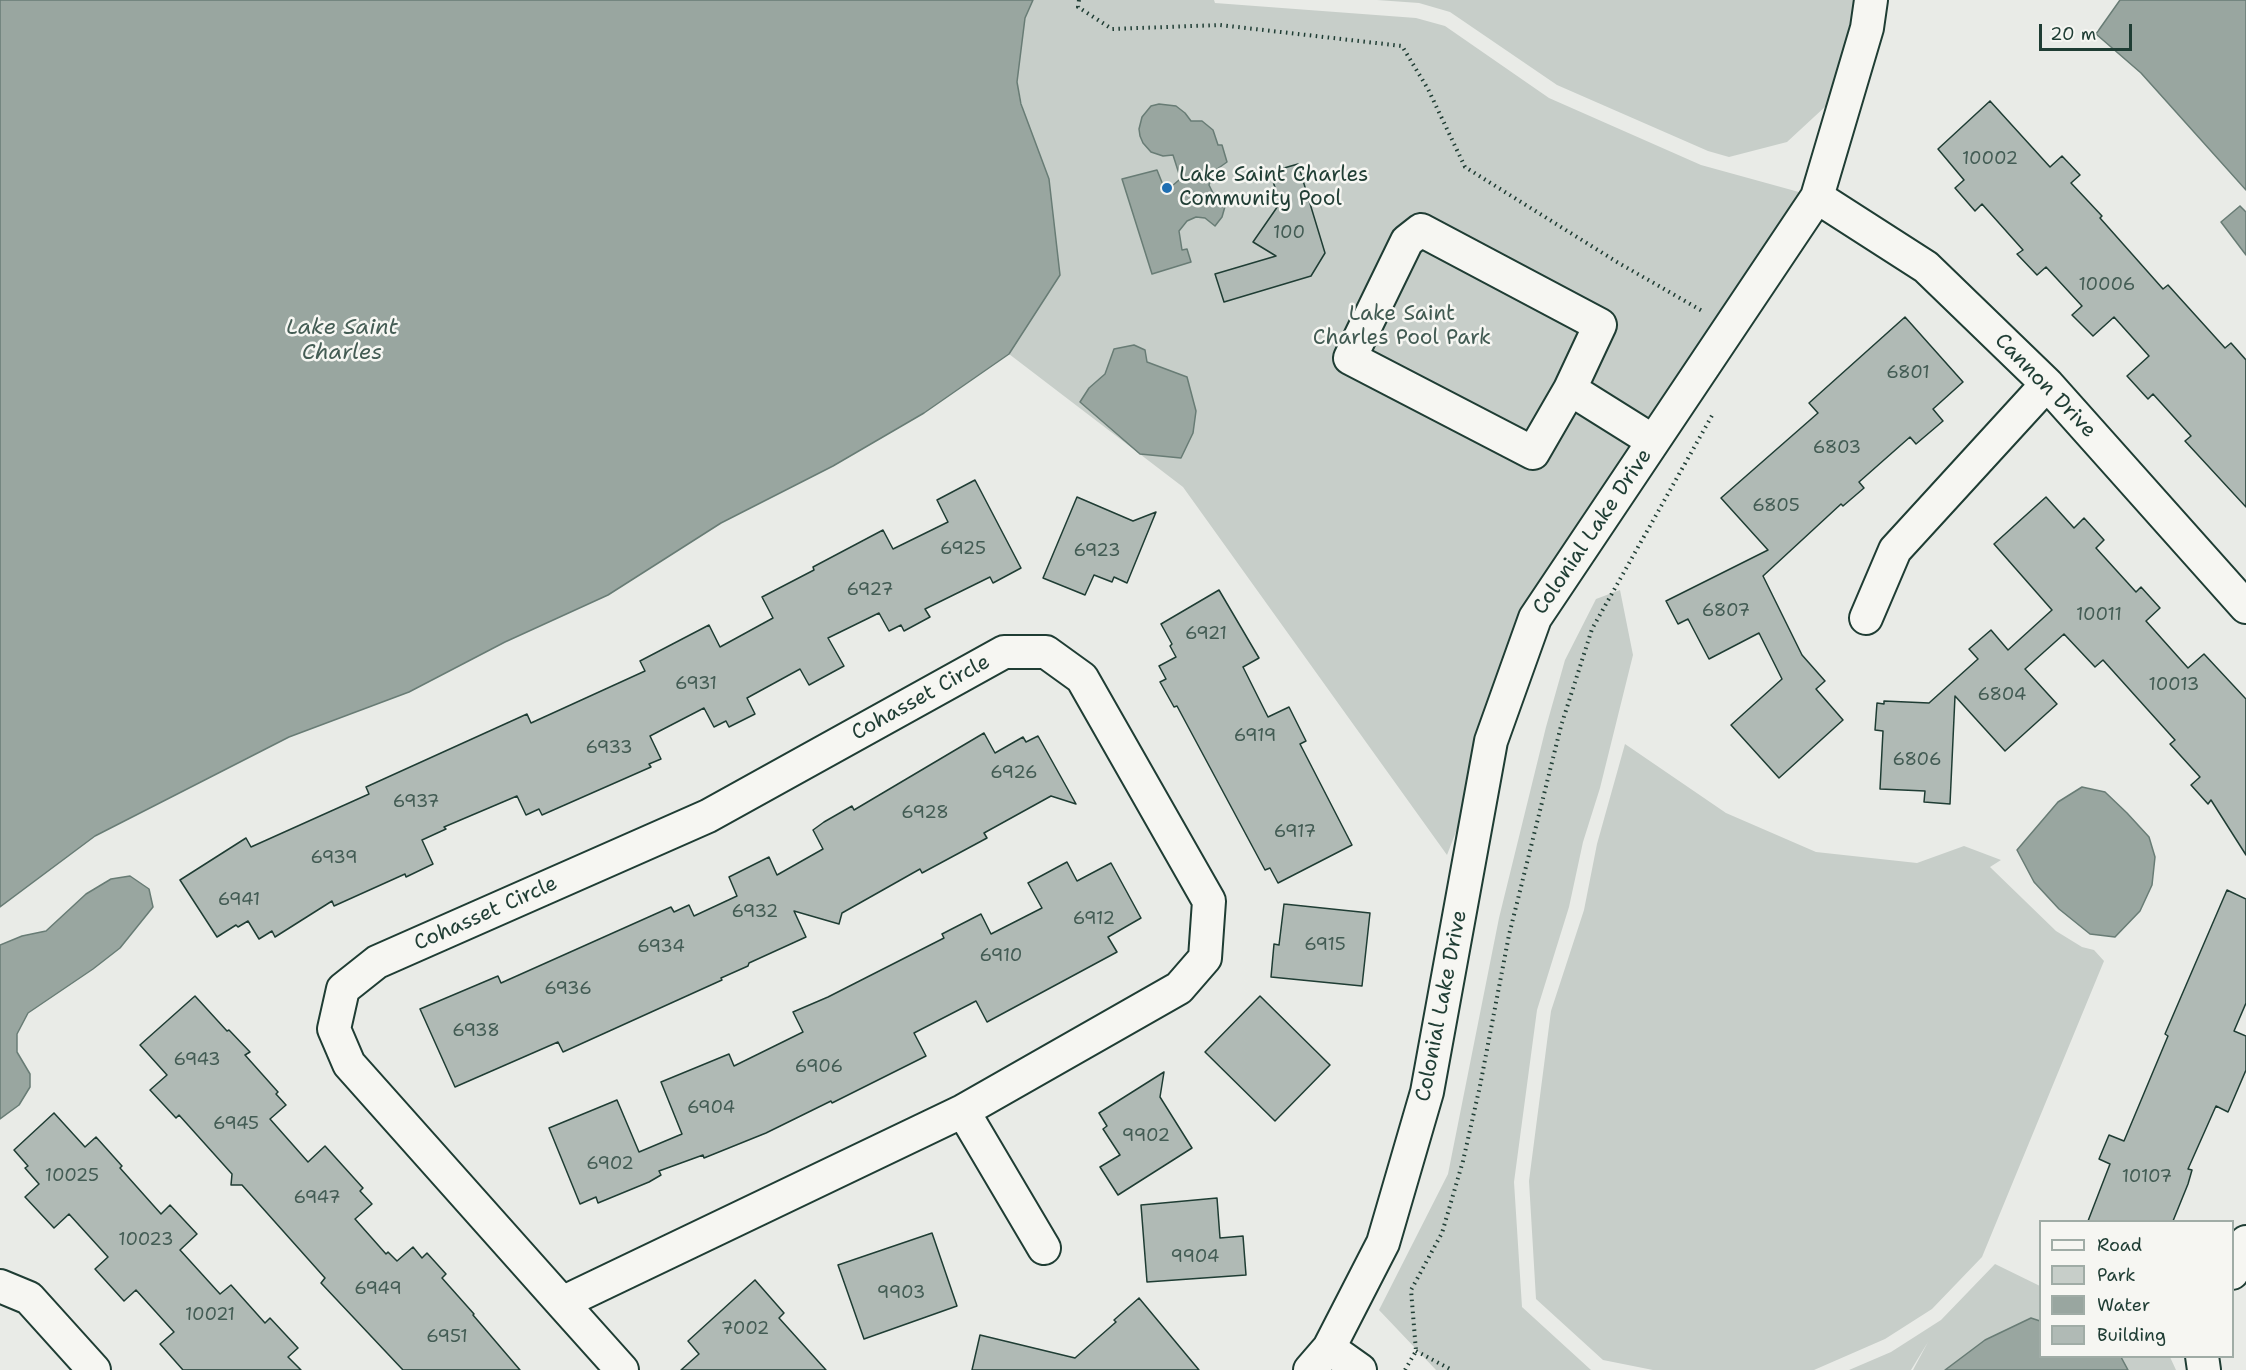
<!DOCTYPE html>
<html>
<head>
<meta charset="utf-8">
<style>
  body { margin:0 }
  #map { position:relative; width:2246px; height:1370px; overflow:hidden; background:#e9ebe7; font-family:"Shantell Sans",sans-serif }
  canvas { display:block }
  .legend { position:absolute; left:2039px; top:1220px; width:195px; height:138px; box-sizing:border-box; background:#f6f6f2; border:2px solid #a0aca6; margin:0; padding:8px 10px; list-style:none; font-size:18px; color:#1f3d34 }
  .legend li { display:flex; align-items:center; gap:12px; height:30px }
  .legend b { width:30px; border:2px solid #a0aca6 }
  .scale { position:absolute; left:2039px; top:24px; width:93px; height:27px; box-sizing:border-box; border:3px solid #1f3d34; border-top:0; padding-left:8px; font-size:18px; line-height:21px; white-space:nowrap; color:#1f3d34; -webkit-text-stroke:4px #f6f6f2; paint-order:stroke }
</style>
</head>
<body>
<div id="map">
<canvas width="2246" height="1370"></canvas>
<ul class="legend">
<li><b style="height:8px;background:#f6f6f2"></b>Road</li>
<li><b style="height:16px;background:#c7cec9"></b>Park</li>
<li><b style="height:16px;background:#99a6a0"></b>Water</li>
<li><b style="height:16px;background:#b0bab5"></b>Building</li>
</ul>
<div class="scale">20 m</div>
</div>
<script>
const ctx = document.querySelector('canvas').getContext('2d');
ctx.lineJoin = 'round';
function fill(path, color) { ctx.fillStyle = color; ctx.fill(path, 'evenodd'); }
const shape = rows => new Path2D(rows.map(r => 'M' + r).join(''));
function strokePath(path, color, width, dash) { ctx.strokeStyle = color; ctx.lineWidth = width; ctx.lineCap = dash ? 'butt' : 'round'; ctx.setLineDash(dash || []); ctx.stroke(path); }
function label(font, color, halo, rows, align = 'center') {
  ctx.font = font + ' "Shantell Sans",sans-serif'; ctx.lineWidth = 5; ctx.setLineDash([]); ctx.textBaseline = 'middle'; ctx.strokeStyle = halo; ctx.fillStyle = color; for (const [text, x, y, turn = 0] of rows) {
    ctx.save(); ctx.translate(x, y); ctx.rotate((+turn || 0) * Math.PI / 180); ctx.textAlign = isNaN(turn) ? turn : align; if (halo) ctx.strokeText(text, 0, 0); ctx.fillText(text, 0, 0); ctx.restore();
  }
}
fill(shape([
  [1033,0,1214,0,1215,3,1416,18,1445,26,1549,98,1701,165,1817,197,1535,618,1491,741,1447,855,1183,487,1009,354,1060,275,1017,82,1025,18],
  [1377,0,1854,0,1850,27,1827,105,1787,142,1729,157,1708,151,1557,85,1450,12,1419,3],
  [1620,590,1633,655,1600,788,1583,842,1569,907,1537,1010,1514,1182,1522,1307,1591,1370,1436,1370,1379,1310,1448,1174,1499,918,1546,727,1565,660,1596,599],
  [1625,744,1726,813,1816,852,1917,863,1964,846,2001,860,1990,867,2056,931,2082,947,2094,950,2104,961,1982,1257,1932,1309,1885,1339,1814,1370,1653,1370,1603,1360,1536,1299,1529,1181,1551,1011,1584,910,1597,844],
  [1995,1264,2040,1286,2040,1356,2170,1357,2176,1370,1913,1370,1928,1342,1911,1370,1849,1370,1891,1352,1941,1320]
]), '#c7cec9');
const water = shape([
  [0,0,1033,0,1025,18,1017,82,1021,104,1049,179,1060,275,1009,354,924,413,833,466,721,523,608,595,505,642,409,692,289,737,95,836,0,907,0,0],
  [2120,0,2246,0,2246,190,2141,73,2096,34,2120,0],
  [1159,104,1176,106,1185,113,1191,121,1202,121,1213,130,1218,145,1222,145,1227,162,1213,172,1209,185,1217,201,1226,203,1222,217,1215,226,1205,218,1196,217,1187,221,1179,231,1182,250,1187,249,1191,262,1152,274,1122,179,1157,170,1163,185,1172,186,1179,180,1180,177,1173,155,1163,156,1151,152,1143,143,1140,136,1139,129,1142,117,1151,106,1159,104],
  [2240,206,2246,212,2246,255,2221,222,2240,206],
  [1134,345,1145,350,1147,362,1187,377,1196,411,1193,433,1181,458,1140,454,1080,402,1089,388,1105,374,1114,349,1134,345],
  [2082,787,2105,792,2127,813,2149,837,2155,857,2152,885,2140,911,2115,937,2090,934,2059,909,2034,882,2017,850,2058,802,2082,787],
  [130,876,149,889,153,907,120,948,93,969,28,1013,17,1034,17,1052,30,1074,30,1087,19,1105,0,1119,0,945,22,936,46,931,86,894,111,879,130,876],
  [2031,1318,2040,1321,2040,1356,2121,1357,2128,1370,1945,1370,1985,1340,2031,1318]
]);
fill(water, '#99a6a0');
strokePath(water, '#687c75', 1.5);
const building = shape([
  [1990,101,2050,167,2062,156,2080,175,2071,183,2102,216,2100,218,2163,289,2168,285,2225,348,2231,343,2246,360,2246,507,2185,441,2191,436,2153,394,2148,399,2127,376,2149,356,2114,317,2093,336,2072,315,2082,306,2046,267,2037,275,2017,254,2023,250,1982,204,1975,211,1955,188,1964,180,1938,149,1990,101],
  [1298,164,1325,253,1311,276,1224,302,1215,274,1276,256,1253,242,1280,203,1270,172,1298,164],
  [1905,317,1963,382,1933,409,1943,421,1916,444,1910,437,1859,482,1864,488,1843,506,1841,504,1763,576,1802,655,1825,681,1816,689,1843,720,1779,778,1731,725,1782,679,1759,633,1709,659,1688,619,1678,624,1666,601,1768,550,1721,498,1818,413,1809,403,1905,317],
  [975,480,1021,568,993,583,990,577,925,609,930,617,904,631,901,625,889,631,879,613,828,638,844,666,809,685,800,669,747,698,755,714,729,727,726,721,714,727,704,708,650,736,661,759,649,764,651,767,542,815,539,809,526,815,517,796,444,827,446,829,422,840,433,864,406,877,405,874,334,906,332,901,275,937,272,931,259,939,248,921,238,927,236,925,217,937,180,880,246,838,251,847,369,794,366,787,527,714,531,723,645,671,640,661,709,625,720,647,773,618,762,597,814,570,813,567,883,530,893,549,948,522,937,500,975,480],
  [1077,497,1133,521,1156,512,1127,583,1114,577,1112,582,1094,575,1085,595,1043,578,1077,497],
  [2046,497,2074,528,2084,518,2104,540,2096,548,2136,592,2141,587,2160,608,2146,621,2188,668,2204,654,2246,699,2246,855,2211,800,2208,804,2191,785,2200,777,2170,744,2175,740,2103,660,2095,667,2064,634,2025,669,2057,704,2005,751,1955,696,1950,804,1924,802,1925,791,1880,789,1883,731,1875,730,1877,703,1884,704,1884,701,1929,703,1978,659,1969,649,1991,630,2008,650,2052,610,1994,544,2046,497],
  [1219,590,1259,658,1243,667,1268,717,1289,707,1306,741,1300,744,1352,845,1278,883,1270,868,1265,870,1177,706,1174,707,1160,682,1166,679,1159,666,1176,657,1170,646,1172,644,1161,624,1219,590],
  [984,733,995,753,1023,737,1026,742,1038,736,1076,804,1051,796,984,833,987,838,922,873,920,869,842,913,839,924,794,911,806,937,749,963,748,966,721,978,722,980,563,1052,558,1042,455,1087,420,1009,498,976,501,983,671,907,674,912,689,905,694,916,737,896,729,877,769,857,777,875,823,849,813,830,824,822,852,806,854,810,984,733],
  [1067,862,1077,881,1111,863,1141,918,1108,937,1117,952,987,1022,976,1001,914,1033,926,1056,832,1103,831,1101,766,1133,704,1158,703,1155,659,1171,661,1175,649,1182,598,1203,596,1197,580,1204,549,1128,617,1100,639,1152,682,1134,661,1082,729,1054,734,1066,803,1032,793,1012,828,997,944,938,942,934,981,914,991,934,1042,908,1028,883,1067,862],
  [2227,890,2246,899,2246,1003,2234,1031,2246,1036,2246,1070,2228,1112,2216,1106,2188,1169,2192,1170,2188,1184,2173,1221,2088,1221,2110,1164,2099,1159,2109,1135,2124,1141,2168,1036,2165,1034,2227,890],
  [1284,904,1370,913,1362,986,1271,977,1274,944,1279,945,1284,904],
  [195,996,227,1031,229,1030,250,1052,245,1055,278,1092,276,1094,286,1105,270,1119,308,1162,325,1146,363,1188,360,1191,372,1204,355,1219,386,1254,388,1252,397,1261,413,1247,422,1258,427,1253,446,1274,442,1278,474,1314,473,1315,520,1370,403,1370,321,1283,325,1278,242,1185,231,1185,232,1174,179,1115,176,1118,150,1090,167,1075,140,1045,195,996],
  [1260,996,1330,1065,1275,1121,1205,1052,1260,996],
  [1164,1072,1160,1097,1192,1148,1118,1195,1100,1167,1120,1155,1103,1129,1107,1126,1099,1113,1164,1072],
  [54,1113,85,1147,96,1137,122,1166,120,1168,161,1214,170,1205,197,1234,180,1250,220,1294,231,1285,265,1323,270,1318,298,1348,288,1357,301,1370,183,1370,160,1344,174,1332,136,1290,124,1301,95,1269,108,1257,69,1214,54,1228,25,1197,39,1184,25,1168,28,1166,14,1150,54,1113],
  [1217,1198,1220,1238,1243,1236,1246,1275,1147,1282,1141,1205,1217,1198],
  [932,1233,957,1306,864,1339,838,1265,932,1233],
  [755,1280,784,1313,779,1318,826,1370,681,1370,699,1354,688,1341,755,1280],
  [1139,1298,1199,1370,972,1370,980,1335,1075,1358,1116,1322,1114,1320,1139,1298]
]);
fill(building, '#b0bab5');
strokePath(building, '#1f3d34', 1.5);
const minor = shape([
  [1817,197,1926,267,2047,384,2246,607],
  [1570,389,1533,453,1350,358,1407,241,1421,230,1600,325,1570,389,1653,441],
  [1866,618,1895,550,2047,384],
  [963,1111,1044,1248],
  [2232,1273,2246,1242],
  [0,1286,29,1298,94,1370],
  [562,1303,963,1111,1179,988,1205,958,1209,901,1082,678,1046,652,1004,652,708,816,377,962,343,989,334,1029,349,1064,562,1303,622,1370],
  [1329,1348,1360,1370],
  [2202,1356,2204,1370],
  [1310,1370,1329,1348,1383,1243,1427,1092,1491,741,1535,618,1817,197,1867,28,1871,0]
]);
strokePath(minor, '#1f3d34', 36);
strokePath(shape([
  [1079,0,1078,7,1112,29,1220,25,1402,46,1428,89,1465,167,1617,262,1704,312],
  [1416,1351,1452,1370],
  [1405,1370,1416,1351,1411,1290,1442,1233,1463,1161,1480,1086,1509,935,1561,726,1592,629,1714,412]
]), '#1f3d34', 4, [1.5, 4.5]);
strokePath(minor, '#f6f6f2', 32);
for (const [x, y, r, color] of [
  [1167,188,6,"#1f6fb2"]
]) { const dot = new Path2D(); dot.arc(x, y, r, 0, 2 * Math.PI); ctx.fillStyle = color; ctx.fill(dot); strokePath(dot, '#f6f6f2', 2); }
label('18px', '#435c54', null, [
  ["10002",1990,159],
  ["100",1289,233],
  ["10006",2107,285],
  ["6801",1908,373],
  ["6803",1837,448],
  ["6805",1776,506],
  ["6925",963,549],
  ["6923",1097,551],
  ["6927",870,590],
  ["6807",1726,611],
  ["10011",2099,615],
  ["6921",1206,634],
  ["6931",696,684],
  ["10013",2174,685],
  ["6804",2002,695],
  ["6919",1255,736],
  ["6933",609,748],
  ["6806",1917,760],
  ["6926",1014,773],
  ["6937",416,802],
  ["6928",925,813],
  ["6917",1295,832],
  ["6939",334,858],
  ["6941",239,900],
  ["6932",755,912],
  ["6912",1094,919],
  ["6915",1325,945],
  ["6934",661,947],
  ["6910",1001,956],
  ["6936",568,989],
  ["6938",476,1031],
  ["6943",197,1060],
  ["6906",819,1067],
  ["6904",711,1108],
  ["6945",236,1124],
  ["9902",1146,1136],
  ["6902",610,1164],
  ["10025",72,1176],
  ["10107",2147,1177],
  ["6947",317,1198],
  ["10023",146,1240],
  ["9904",1195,1257],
  ["6949",378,1289],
  ["9903",901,1293],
  ["10021",210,1315],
  ["7002",745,1329],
  ["6951",447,1337]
]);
label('21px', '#1f3d34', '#f6f6f2', [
  ["Lake Saint Charles",1179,176],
  ["Community Pool",1179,200]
], 'left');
label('21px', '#415a52', '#f6f6f2', [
  ["Lake Saint",1402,315],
  ["Charles Pool Park",1402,339]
]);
label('21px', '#1f3d34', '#f6f6f2', [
  ["Cannon Drive",2045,386,46],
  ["Colonial Lake Drive",1593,532,-56],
  ["Cohasset Circle",921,698,-29],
  ["Cohasset Circle",486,914,-24],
  ["Colonial Lake Drive",1442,1006,-79]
]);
label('italic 22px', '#445c54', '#f6f6f2', [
  ["Lake Saint",342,328],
  ["Charles",342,353]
]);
</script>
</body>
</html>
